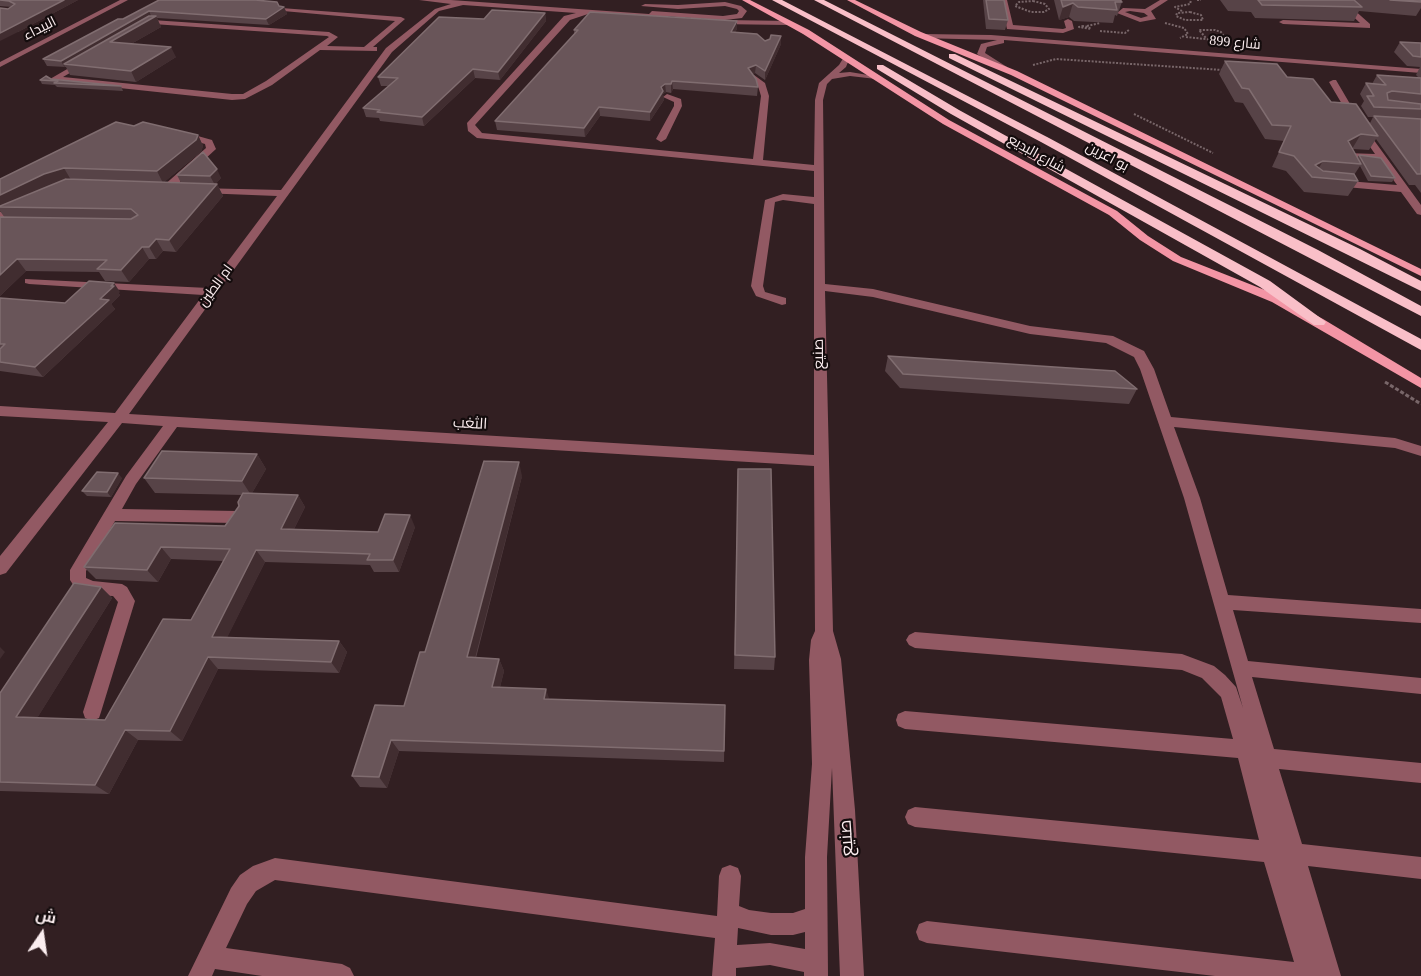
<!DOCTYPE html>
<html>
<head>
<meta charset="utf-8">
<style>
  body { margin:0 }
  #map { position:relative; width:1421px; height:976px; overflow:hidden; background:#321f22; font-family:"Times New Roman",Cairo,serif }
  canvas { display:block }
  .north { position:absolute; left:12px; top:904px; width:60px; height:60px; -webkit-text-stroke:4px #140c0d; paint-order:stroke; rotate:13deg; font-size:16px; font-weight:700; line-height:24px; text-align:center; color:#fbedef }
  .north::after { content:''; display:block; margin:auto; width:21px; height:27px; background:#fbedef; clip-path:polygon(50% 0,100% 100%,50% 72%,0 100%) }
</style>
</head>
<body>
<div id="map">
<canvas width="1421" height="976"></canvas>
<div class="north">ش</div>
</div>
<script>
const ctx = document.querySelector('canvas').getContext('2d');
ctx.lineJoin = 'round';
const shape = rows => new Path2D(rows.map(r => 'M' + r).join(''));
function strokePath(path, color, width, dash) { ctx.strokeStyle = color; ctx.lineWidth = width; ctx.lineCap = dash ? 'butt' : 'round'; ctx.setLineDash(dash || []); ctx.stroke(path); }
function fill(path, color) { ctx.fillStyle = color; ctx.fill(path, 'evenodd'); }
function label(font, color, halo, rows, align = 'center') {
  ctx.font = font + ' "Times New Roman",Cairo,serif'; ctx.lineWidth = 4.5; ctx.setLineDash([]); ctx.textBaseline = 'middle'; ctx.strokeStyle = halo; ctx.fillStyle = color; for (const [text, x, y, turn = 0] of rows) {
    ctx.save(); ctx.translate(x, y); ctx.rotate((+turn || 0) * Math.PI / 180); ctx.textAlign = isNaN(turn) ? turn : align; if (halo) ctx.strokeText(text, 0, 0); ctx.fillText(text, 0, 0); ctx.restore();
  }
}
strokePath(shape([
  [1197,0,1201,0],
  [1033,1,1045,4,1049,9,1044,12,1031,12,1015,6,1019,2,1033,1],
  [1182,11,1175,7,1190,4,1191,0],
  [1190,12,1201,15,1203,20,1185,20,1176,16,1177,13,1190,12],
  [1165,23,1184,28,1188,34,1180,38],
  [1082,26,1088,27,1091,29,1079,27,1082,26],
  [1087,26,1100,23],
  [1100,31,1125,33,1130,29],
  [1186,37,1214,40,1225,38,1221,32,1215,30,1199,30,1206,38],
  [1033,65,1056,59,1223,70],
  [1134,114,1213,153]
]), '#786669', 2, [2, 1.5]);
strokePath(shape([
  [1385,382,1421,404]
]), '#786669', 3, [4, 2]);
fill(shape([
  [120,0,128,0,0,67,0,62,120,0],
  [419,0,451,0,649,14,652,11,723,16,737,14,739,11,737,9,725,6,678,9,641,6,645,4,678,5,725,2,741,6,747,11,742,18,725,20,790,21,787,25,718,24,714,22,718,20,664,16,661,19,588,14,570,20,475,125,482,133,753,159,761,96,758,86,750,77,754,75,765,83,769,96,763,160,814,165,815,100,819,83,839,65,844,57,850,57,846,67,839,73,850,72,880,77,876,79,850,76,832,79,827,84,823,100,825,284,873,289,1030,326,1113,336,1144,351,1154,369,1171,417,1395,438,1421,446,1421,456,1395,448,1174,427,1200,498,1228,595,1421,609,1421,623,1233,610,1248,661,1421,678,1421,694,1252,677,1274,749,1421,763,1421,783,1279,769,1302,844,1421,857,1421,879,1308,866,1341,976,1215,976,927,943,919,940,916,932,919,924,927,921,1294,962,1264,862,915,827,908,824,905,817,908,810,915,807,1259,840,1238,758,905,729,898,726,896,720,898,714,905,711,1233,739,1221,697,1202,678,1182,670,915,648,909,645,906,640,909,635,915,632,1182,654,1214,666,1225,675,1236,687,1243,708,1184,498,1140,369,1134,357,1106,343,1030,334,873,297,825,291,833,631,841,659,855,810,864,976,840,976,832,768,827,857,828,976,804,976,804,972,770,965,736,968,736,976,712,976,715,938,275,880,256,891,247,904,226,948,342,964,350,968,354,976,262,976,215,969,212,976,188,976,231,888,240,875,253,866,275,858,717,916,719,876,722,868,730,865,738,868,741,876,739,906,749,910,771,913,793,913,805,909,805,857,812,764,809,660,811,640,815,631,814,466,177,427,136,484,122,509,237,511,242,513,245,517,242,521,237,523,115,521,86,571,86,578,93,581,122,584,127,587,135,601,101,712,99,718,92,721,85,718,83,712,118,602,113,596,92,595,76,589,70,580,70,570,126,476,163,426,122,423,6,573,0,575,0,556,108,422,0,416,0,406,115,413,203,295,29,284,25,283,25,279,208,288,277,196,201,193,197,192,197,188,281,190,386,48,435,9,451,4,419,0],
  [463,5,576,13,564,16,467,123,468,131,477,138,814,171,814,197,783,194,765,200,751,286,756,296,782,305,786,304,786,298,765,292,763,286,775,202,783,200,814,204,814,455,129,414,392,52,439,11,463,5],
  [738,928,771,935,793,935,805,932,805,949,770,943,737,945,738,928],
  [1001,0,1007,0,1013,25,1063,29,1066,28,1064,21,1068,19,1072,21,1074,29,1063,33,1007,29,1001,0],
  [1160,0,1168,0,1151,11,1156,19,1140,22,1117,13,1123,8,1145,9,1160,0],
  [1130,11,1144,13,1148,16,1141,18,1125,12,1130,11],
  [1336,0,1343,0,1370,24,1370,28,1283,24,1279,22,1283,20,1360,23,1336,0],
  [281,8,401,17,405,19,373,47,377,47,377,51,320,50,272,85,245,99,232,100,54,81,50,79,152,20,329,32,338,37,327,46,364,47,395,21,283,11,281,8],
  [153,24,327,36,329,37,266,81,243,94,232,94,63,77,153,24],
  [923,34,991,35,1421,69,1421,73,1004,40,1004,43,987,47,985,53,1007,67,1007,71,1004,71,977,54,981,44,997,40,920,38,920,34,923,34],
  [1333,80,1336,80,1360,121,1421,205,1421,215,1417,214,1401,192,1335,186,1330,183,1335,180,1397,185,1379,160,1351,158,1355,164,1353,166,1345,164,1341,157,1346,153,1375,154,1352,121,1329,82,1333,80],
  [667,94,681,99,682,106,666,139,661,142,656,139,674,106,674,102,663,97,667,94],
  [180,131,212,140,216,149,170,191,162,191,162,187,206,148,205,144,177,136,175,134,180,131],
  [22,203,27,206,26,208,0,219,0,212,22,203]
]), '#925963');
fill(shape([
  [742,0,750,0,809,30,949,120,1117,211,1148,236,1181,257,1280,296,1323,319,1421,378,1421,388,1272,302,1173,261,1140,240,1109,215,943,124,803,34,742,0],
  [847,0,855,0,921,32,1017,71,1421,269,1421,276,1011,75,915,36,847,0]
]), '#f395a5');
fill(shape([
  [772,0,782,0,1049,138,1421,339,1421,350,1041,142,772,0],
  [814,0,824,0,1318,250,1421,306,1421,316,814,0],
  [949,54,955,54,1360,249,1421,281,1421,291,949,58,949,54],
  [877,65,883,65,959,110,1270,281,1326,322,1324,325,1314,325,1260,287,951,114,877,69,877,65]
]), '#f9bfc8');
fill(shape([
  [0,0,78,0,18,32,8,9,12,7,0,6],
  [159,0,279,6,284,7,287,14,269,25,157,18,161,27,131,44,176,57,136,82,70,75,66,67,47,66,43,59,123,19],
  [983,0,1004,0,1008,20,1005,30,986,29],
  [1054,0,1122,0,1122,2,1117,16,1115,15,1113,23,1074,21,1069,17,1059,20],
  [1220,0,1421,0,1421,8,1416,16,1359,11,1354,21,1255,18,1251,12,1228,11],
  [545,13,546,21,500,80,475,78,424,126,380,121,379,118,366,117,363,108,389,86,381,86,378,77,484,19],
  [737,29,735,32,765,41,781,44,765,80,755,73,753,74,758,87,757,96,673,89,671,93,666,92,663,94,664,100,650,121,600,116,585,137,497,130,495,121,574,34,574,30],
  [1400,42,1421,43,1421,193,1415,185,1409,185,1376,139,1369,150,1353,149,1357,158,1359,155,1395,178,1392,182,1368,181,1360,166,1354,175,1358,181,1348,196,1304,192,1286,171,1272,167,1284,141,1265,139,1243,103,1235,102,1219,74,1225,61,1287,77,1370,123,1373,117,1368,117,1361,106,1364,101,1360,94,1366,83,1372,84,1377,75,1419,78,1416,75,1420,67,1407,66,1394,52],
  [51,79,121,86,123,91,57,87,55,85,42,84,40,80],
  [134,126,198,135,203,146,201,152,164,182,181,183,177,175,203,152,221,178,215,184,217,184,223,196,176,252,163,251,156,259,149,259,129,282,105,281,99,272,26,271,0,296,0,217,5,218,0,211,0,179],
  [120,292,118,293,120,295,111,304,115,309,43,377,0,371,0,298,65,303],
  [888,356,1137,389,1129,404,900,388,885,371],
  [257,454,266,469,252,493,298,495,305,507,294,529,378,532,415,527,399,572,374,572,370,565,265,562,227,637,339,641,347,652,339,673,218,669,182,741,138,740,109,794,0,791,0,693,101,587,112,598,37,718,105,720,191,620,223,561,171,559,158,582,96,579,84,567,225,526,239,506,242,495,155,493,144,478],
  [738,469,775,657,774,670,734,669],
  [522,476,476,658,499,659,504,671,500,687,550,699,725,705,724,762,399,751,387,788,360,787,352,776,404,706,425,652],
  [122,478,111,497,87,496,82,491]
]), '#574347');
fill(shape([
  [64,0,78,0,18,32,0,41,0,33],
  [1073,3,1069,17,1059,20,1063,7],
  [284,7,287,14,269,25,266,19],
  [149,11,152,18,156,16,161,27,115,53,64,64,65,68,61,61],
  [545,13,546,21,500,80,498,72],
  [737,21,737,29,731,40,731,32],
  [781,36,781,44,765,80,765,71],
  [171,47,176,57,136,82,131,71],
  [756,65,755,73,748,77,748,68],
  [473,69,475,78,424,126,422,117],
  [672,81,673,89,671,93,671,84],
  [665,84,666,92,663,94,664,100,650,121,650,112,661,87],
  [599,107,600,116,585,137,584,128],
  [1361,134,1352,149,1348,141],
  [198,135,203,146,201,152,163,183,157,171],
  [1323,161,1314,176,1315,165],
  [64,168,71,180,0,207,0,195,44,174],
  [217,169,221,178,215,185,210,176],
  [217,184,223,196,176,252,169,240],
  [156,239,163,251,156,259,149,247],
  [142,247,149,259,129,282,121,270],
  [17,259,26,271,0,296,0,275],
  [114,283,120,292,118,293,120,295,111,304,115,309,43,377,35,367,100,299],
  [257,454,266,469,251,495,242,481],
  [519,462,522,476,472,670,467,657],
  [118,473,122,478,111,497,107,492],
  [298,495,305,507,288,541,281,529],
  [410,515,415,527,399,572,393,560],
  [161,547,171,559,158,582,147,570],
  [256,550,265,562,222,648,212,637],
  [101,587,112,598,31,728,16,717],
  [339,641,347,652,339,673,331,662],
  [0,647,5,652,0,659],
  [208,657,218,669,182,741,170,731],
  [499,659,504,671,497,699,492,687],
  [546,689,550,701,544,699],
  [125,730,138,740,109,794,95,785],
  [391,740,399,751,387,788,379,777]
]), '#412d30');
const building = shape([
  [0,0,64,0,0,33,0,8,8,9,15,4,9,1,0,0],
  [159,0,255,0,277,2,279,6,284,7,266,19,149,11,61,61,43,59,118,19,123,19,159,0],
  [986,0,1004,0,1008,20,989,19,986,0],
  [1061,0,1120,0,1122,2,1115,2,1117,10,1078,7,1073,3,1063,7,1061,0],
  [1258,0,1354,0,1362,7,1262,5,1258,0],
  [1390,0,1421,0,1421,2,1390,0],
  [492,10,545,13,498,72,473,69,422,117,377,112,380,110,363,108,398,78,378,77,439,17,484,19,492,10],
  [590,12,737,21,731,32,757,34,765,41,770,39,771,35,781,36,765,71,756,65,748,68,756,79,758,87,672,81,671,84,665,84,661,87,663,91,650,112,599,107,584,128,495,121,578,30,574,30,590,12],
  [149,16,156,16,110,42,171,47,131,71,64,64,149,16],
  [1400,42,1421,43,1421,57,1413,56,1400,42],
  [1225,61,1277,64,1287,77,1313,79,1331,102,1356,104,1378,136,1361,134,1348,141,1361,164,1323,161,1315,165,1323,171,1354,174,1358,181,1312,177,1294,156,1279,152,1291,126,1272,125,1249,89,1242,88,1225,61],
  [1377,75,1421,78,1421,94,1392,91,1387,93,1388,100,1421,104,1421,109,1374,107,1367,96,1374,96,1366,83,1386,85,1377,75],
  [46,76,51,79,121,86,54,83,58,81,40,80,46,76],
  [1374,116,1421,119,1421,174,1417,174,1374,116],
  [116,122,134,126,143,122,198,135,196,140,157,171,64,168,44,174,0,195,0,179,116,122],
  [203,152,217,169,210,176,177,175,203,152],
  [1359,155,1381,158,1395,178,1371,176,1359,155],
  [66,179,217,184,169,240,156,239,149,247,142,247,121,270,97,269,107,260,17,259,0,275,0,217,131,219,138,215,131,209,0,207,0,206,66,179],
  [89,281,114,283,111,286,114,286,100,299,109,300,35,367,0,362,0,349,5,344,0,344,0,298,65,303,89,281],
  [888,356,1115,371,1137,389,903,374,888,356],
  [162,451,257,454,242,481,144,478,162,451],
  [484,461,519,462,467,657,499,659,492,687,546,689,544,699,725,705,724,751,391,740,379,777,352,776,375,705,404,706,420,652,425,652,484,461],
  [738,469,771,469,775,657,735,655,738,469],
  [97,472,118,473,107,492,82,491,97,472],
  [243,493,298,495,281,529,378,532,385,514,410,515,393,560,367,560,370,554,256,550,212,637,339,641,331,662,208,657,170,731,125,730,95,785,0,782,0,693,74,583,101,587,16,717,105,720,163,619,191,620,230,549,161,547,147,570,84,567,115,523,225,526,239,506,238,502,243,493]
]);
fill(building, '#695559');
strokePath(building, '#806d70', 1.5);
label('14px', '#fbedef', '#140c0d', [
  ["البيداء",40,29,-27],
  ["شارع 899",1235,43,5],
  ["شارع البديع",1036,154,29],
  ["بو اعرين",1107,157,28],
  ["ام الطين",216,286,-54]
]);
label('15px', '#fbedef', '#140c0d', [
  ["صنيع",819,354,-91],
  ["الثغب",470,424,3]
]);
label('18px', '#fbedef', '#140c0d', [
  ["صنيع",847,838,-94]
]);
</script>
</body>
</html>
